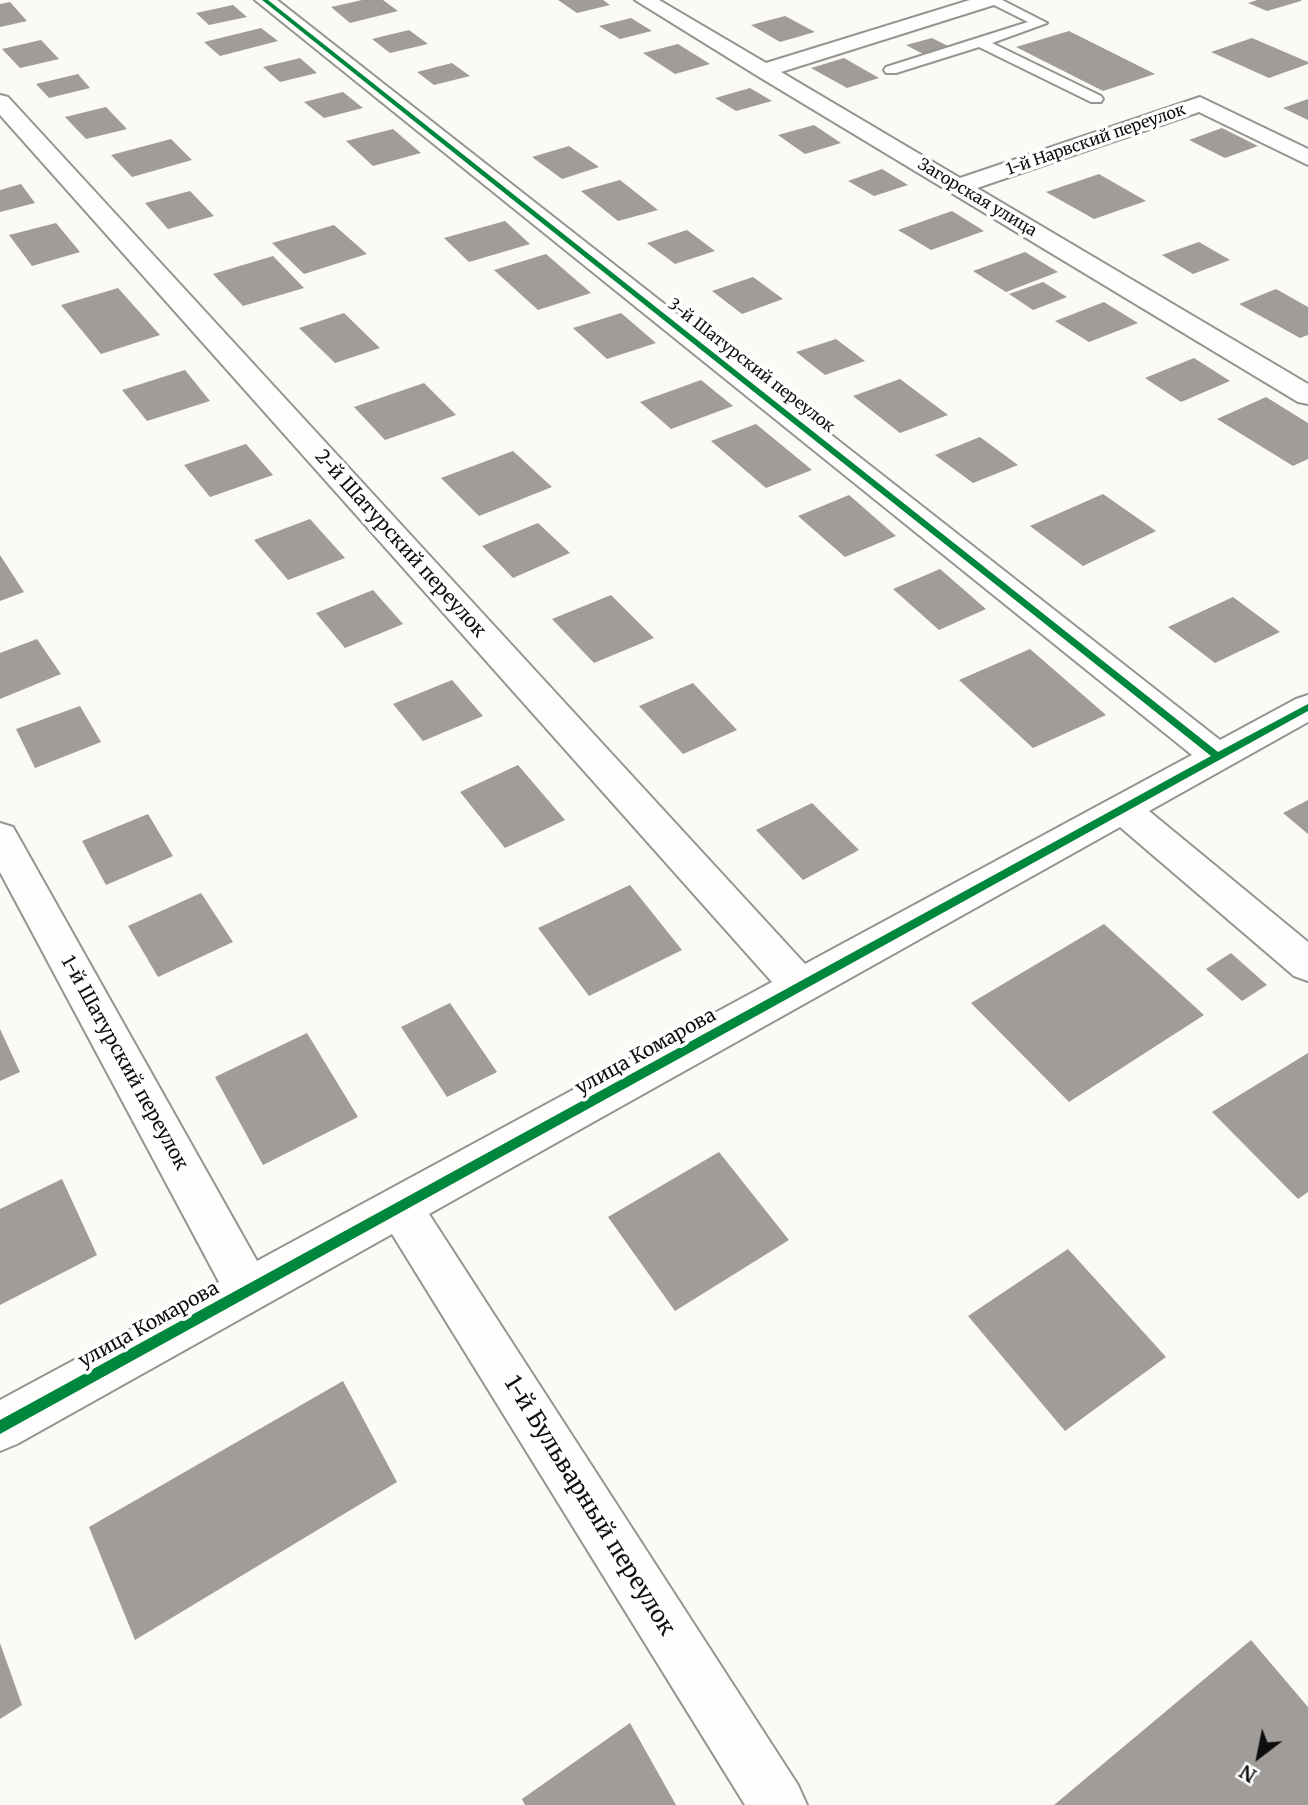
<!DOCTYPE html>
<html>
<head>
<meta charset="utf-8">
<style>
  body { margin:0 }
  #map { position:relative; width:1308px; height:1805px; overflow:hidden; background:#fcfaf4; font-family:Merriweather,serif }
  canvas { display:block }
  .north { position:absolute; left:1224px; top:1721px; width:70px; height:70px; -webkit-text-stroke:5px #fff; paint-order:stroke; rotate:212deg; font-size:19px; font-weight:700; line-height:28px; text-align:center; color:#0e0e0e }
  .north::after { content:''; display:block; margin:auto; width:24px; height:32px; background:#0e0e0e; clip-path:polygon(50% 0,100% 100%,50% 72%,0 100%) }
</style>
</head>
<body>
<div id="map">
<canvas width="1308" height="1805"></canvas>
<div class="north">N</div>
</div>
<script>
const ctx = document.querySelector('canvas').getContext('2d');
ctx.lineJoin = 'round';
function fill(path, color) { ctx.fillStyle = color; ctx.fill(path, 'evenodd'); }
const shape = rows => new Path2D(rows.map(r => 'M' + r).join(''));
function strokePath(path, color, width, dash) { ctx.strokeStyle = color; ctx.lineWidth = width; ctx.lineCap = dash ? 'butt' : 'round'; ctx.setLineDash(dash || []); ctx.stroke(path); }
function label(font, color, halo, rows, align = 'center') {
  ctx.font = font + ' Merriweather,serif'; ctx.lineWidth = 7; ctx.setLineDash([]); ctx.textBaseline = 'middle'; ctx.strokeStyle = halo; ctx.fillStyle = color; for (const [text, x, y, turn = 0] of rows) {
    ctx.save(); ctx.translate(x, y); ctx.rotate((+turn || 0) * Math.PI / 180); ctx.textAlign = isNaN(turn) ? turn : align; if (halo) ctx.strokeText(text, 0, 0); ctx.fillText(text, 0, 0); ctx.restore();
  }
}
fill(shape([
  [362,0,383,0,398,11,350,23,331,7],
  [558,0,603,0,610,5,577,13],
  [1257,0,1301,0,1301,1,1267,11,1248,3],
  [10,2,27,21,0,27,0,4],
  [233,5,247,17,209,25,196,13],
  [785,16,815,32,780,42,751,25],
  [631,18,652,31,620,39,599,26],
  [261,28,278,41,220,56,204,42],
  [409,30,428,44,390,53,372,39],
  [1069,31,1155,74,1103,91,1016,47],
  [932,38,950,47,923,54,906,45],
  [1252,38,1308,62,1308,64,1269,78,1211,52],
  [41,40,59,59,20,68,2,49],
  [678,44,710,64,675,74,643,53],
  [300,58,317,73,280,82,263,67],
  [844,58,879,78,847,88,811,68],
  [452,63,470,76,434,85,417,72],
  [78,74,90,88,49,98,36,84],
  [750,88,772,101,736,111,715,98],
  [343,92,363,108,324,118,304,102],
  [1308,99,1308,120,1283,108],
  [106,107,127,129,86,139,65,117],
  [814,125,841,143,805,154,778,135],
  [1222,128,1258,146,1225,158,1189,140],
  [393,129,421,153,373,166,346,141],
  [171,139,192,160,132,177,111,155],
  [569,146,599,167,562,179,532,157],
  [882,169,908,185,874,196,848,181],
  [1099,174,1146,201,1094,219,1046,192],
  [620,180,658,210,618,221,581,191],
  [21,184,35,203,0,212,0,190],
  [190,191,214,216,168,229,145,203],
  [952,211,984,231,931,250,898,230],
  [505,221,530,244,469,262,444,238],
  [56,223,80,252,32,266,9,235],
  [334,225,367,254,304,274,272,243],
  [687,230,715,251,675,264,647,243],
  [1199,242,1230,260,1193,274,1162,255],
  [1025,252,1058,272,1006,292,973,271],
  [546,254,591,293,538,310,494,270],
  [273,256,304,288,243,306,213,274],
  [753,277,783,299,742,314,712,291],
  [1043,282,1067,297,1033,310,1009,294],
  [118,288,160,335,101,354,61,305],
  [1276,289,1308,307,1308,335,1300,338,1239,304],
  [1104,302,1138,323,1089,342,1055,321],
  [344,313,380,348,335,363,299,328],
  [621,313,656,343,607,359,573,328],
  [836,339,865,361,825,375,796,352],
  [1194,358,1230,381,1181,402,1145,378],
  [185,370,210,401,147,421,122,390],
  [900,379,948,415,900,433,853,396],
  [701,380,733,406,671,429,640,402],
  [424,383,456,415,385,440,354,407],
  [1266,397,1308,423,1308,459,1293,466,1217,419],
  [756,424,812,470,766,488,711,441],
  [980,437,1018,465,973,483,935,455],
  [246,444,273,475,210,497,184,465],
  [513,451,552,487,479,516,441,478],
  [1103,494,1156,531,1083,566,1030,526],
  [849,495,896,536,845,557,798,516],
  [310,519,345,558,288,580,254,540],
  [538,523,570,553,513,578,482,546],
  [0,555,24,592,0,601],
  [940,569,986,609,939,630,893,589],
  [373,590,403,624,345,648,316,613],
  [611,595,654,638,594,663,552,619],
  [1233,597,1280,632,1215,663,1168,627],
  [37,639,61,674,0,699,0,653],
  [1030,649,1106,715,1033,748,959,680],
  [452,680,483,716,423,741,393,704],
  [693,683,737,730,683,754,639,706],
  [80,706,101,742,35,768,16,729],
  [518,765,565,820,505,848,460,792],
  [1308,800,1308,834,1283,813],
  [812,803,859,850,803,880,756,830],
  [148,814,173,856,106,885,82,841],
  [630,885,682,950,589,996,538,928],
  [201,893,233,942,158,977,128,926],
  [1104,924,1204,1015,1069,1102,971,1003],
  [1231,953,1267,985,1242,1001,1206,969],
  [450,1003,497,1072,447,1097,401,1027],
  [0,1029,20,1072,0,1081],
  [307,1033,358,1117,263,1165,215,1077],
  [1308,1053,1308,1192,1298,1199,1212,1112],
  [719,1152,789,1240,675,1311,608,1217],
  [62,1179,97,1255,0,1305,0,1209],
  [1068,1249,1166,1357,1065,1431,968,1316],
  [343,1381,397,1482,135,1640,89,1527],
  [1251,1640,1308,1707,1308,1805,1054,1805],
  [0,1643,22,1705,0,1719],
  [630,1723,676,1805,525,1805,522,1799]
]), '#9f9c99');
const lane = shape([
  [984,0,1002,0,1047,23,992,43,1101,96,1103,99,1101,102,1091,102,979,47,896,73,886,73,884,70,886,67,1028,22,984,0]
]);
const street = shape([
  [255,0,277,0,1220,740,1296,699,1308,695,1308,722,1149,811,1308,942,1308,981,1294,976,1120,827,429,1214,798,1785,807,1805,745,1805,392,1234,17,1444,0,1451,0,1400,219,1282,0,872,0,823,13,827,257,1261,772,982,0,115,0,95,8,97,805,964,1192,755,255,0],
  [635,0,659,0,766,63,970,0,1000,0,997,4,781,72,960,178,1200,97,1308,149,1308,165,1199,112,977,188,1308,384,1308,404,1298,402,756,75,635,0]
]);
strokePath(lane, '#959492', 4);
strokePath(street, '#959492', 4);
fill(lane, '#fffefd');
fill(street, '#fffefd');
fill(shape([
  [262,0,268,0,1218,752,1308,704,1308,711,0,1434,0,1420,1211,756,262,0]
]), '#00873e');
label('16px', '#0e0e0e', '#fff', [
  ["1-й Нарвский переулок",1096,140,-19],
  ["Загорская улица",977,198,31],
  ["3-й Шатурский переулок",751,366,38]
]);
label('19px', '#0e0e0e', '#fff', [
  ["2-й Шатурский переулок",400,544,48],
  ["улица Комарова",646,1052,-29],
  ["1-й Шатурский переулок",124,1063,61],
  ["улица Комарова",149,1325,-29]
]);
label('23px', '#0e0e0e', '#fff', [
  ["1-й Бульварный переулок",589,1506,58]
]);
</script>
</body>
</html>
